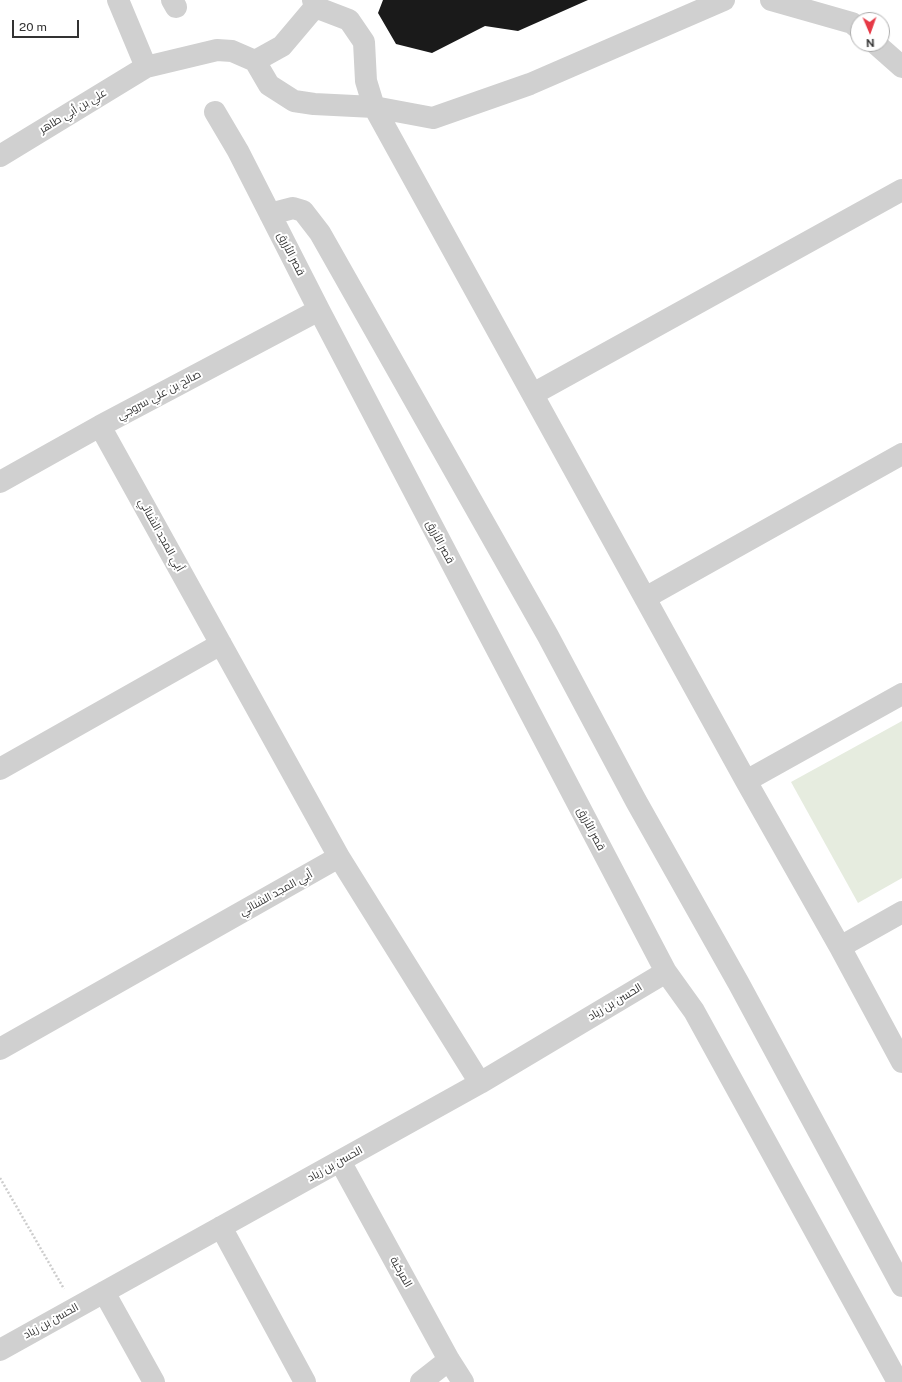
<!DOCTYPE html>
<html>
<head>
<meta charset="utf-8">
<style>
  body { margin:0 }
  #map { position:relative; width:902px; height:1382px; overflow:hidden; background:#fff; font-family:"Public Sans",sans-serif }
  canvas { display:block }
  .north { position:absolute; left:850px; top:12px; width:40px; height:40px; box-sizing:border-box; background:#fff; border:1px solid #adadad; border-radius:50%; rotate:178deg; font-size:11px; font-weight:700; line-height:16px; text-align:center; color:#333 }
  .north::after { content:''; display:block; margin:auto; width:14px; height:18px; background:#e63946; clip-path:polygon(50% 0,100% 100%,50% 72%,0 100%) }
  .scale { position:absolute; left:12px; top:20px; width:67px; height:18px; box-sizing:border-box; border:2px solid #333; border-top:0; padding-left:5px; font-size:12px; line-height:14px; white-space:nowrap; color:#333; -webkit-text-stroke:3px #fff; paint-order:stroke }
</style>
</head>
<body>
<div id="map">
<canvas width="902" height="1382"></canvas>
<div class="north">N</div>
<div class="scale">20 m</div>
</div>
<script>
const ctx = document.querySelector('canvas').getContext('2d');
ctx.lineJoin = 'round';
function fill(path, color) { ctx.fillStyle = color; ctx.fill(path, 'evenodd'); }
const shape = rows => new Path2D(rows.map(r => 'M' + r).join(''));
function strokePath(path, color, width, dash) { ctx.strokeStyle = color; ctx.lineWidth = width; ctx.lineCap = dash ? 'butt' : 'round'; ctx.setLineDash(dash || []); ctx.stroke(path); }
function label(font, color, halo, rows, align = 'center') {
  ctx.font = font + ' "Public Sans",Cairo,sans-serif'; ctx.lineWidth = 4; ctx.setLineDash([]); ctx.textBaseline = 'middle'; ctx.strokeStyle = halo; ctx.fillStyle = color; for (const [text, x, y, turn = 0] of rows) {
    ctx.save(); ctx.translate(x, y); ctx.rotate((+turn || 0) * Math.PI / 180); ctx.textAlign = isNaN(turn) ? turn : align; if (halo) ctx.strokeText(text, 0, 0); ctx.fillText(text, 0, 0); ctx.restore();
  }
}
fill(shape([
  [902,721,902,878,858,903,791,782]
]), '#e6ecdf');
fill(shape([
  [383,0,588,0,518,31,485,26,432,53,396,44,378,13]
]), '#1a1a1a');
strokePath(shape([
  [0,1178,64,1289]
]), '#cdcdcd', 2.5, [2, 2]);
strokePath(shape([
  [118,0,146,67],
  [172,0,176,7],
  [313,0,315,7,349,20,364,42,366,81,374,107,433,118,530,84,724,0],
  [771,0,852,23,858,28],
  [876,44,902,67],
  [255,61,282,46,315,7],
  [215,112,238,151,319,310,666,972,694,1011,898,1382],
  [0,156,146,67,217,50,232,51,255,61,269,85,294,101,314,104,374,107,746,781,840,947,902,1062],
  [270,214,293,208,303,211,320,233,548,636,636,801,739,984,902,1286],
  [533,394,902,190],
  [0,482,100,426,319,310],
  [645,598,902,454],
  [0,769,221,644],
  [746,781,902,694],
  [339,857,480,1083],
  [840,947,902,912],
  [0,1049,339,857,100,426],
  [340,1161,449,1360,463,1382],
  [221,1227,305,1382],
  [104,1292,154,1382],
  [0,1350,480,1083,666,972],
  [421,1382,449,1360]
]), '#d0d0d0', 22);
label('11px', '#333', '#fff', [
  ["علي بن أبي طاهر",73,111,-31],
  ["قصر الأزرق",291,254,63],
  ["صالح بن علي سروجي",159,395,-28],
  ["أبي المجد الشنائي",161,535,61],
  ["قصر الأزرق",440,542,62],
  ["قصر الأزرق",591,829,62],
  ["أبي المجد الشنائي",276,893,-29],
  ["الحسن بن زياد",615,1002,-31],
  ["الحسن بن زياد",335,1164,-29],
  ["المركبة",401,1272,61],
  ["الحسن بن زياد",51,1321,-29]
]);
</script>
</body>
</html>
